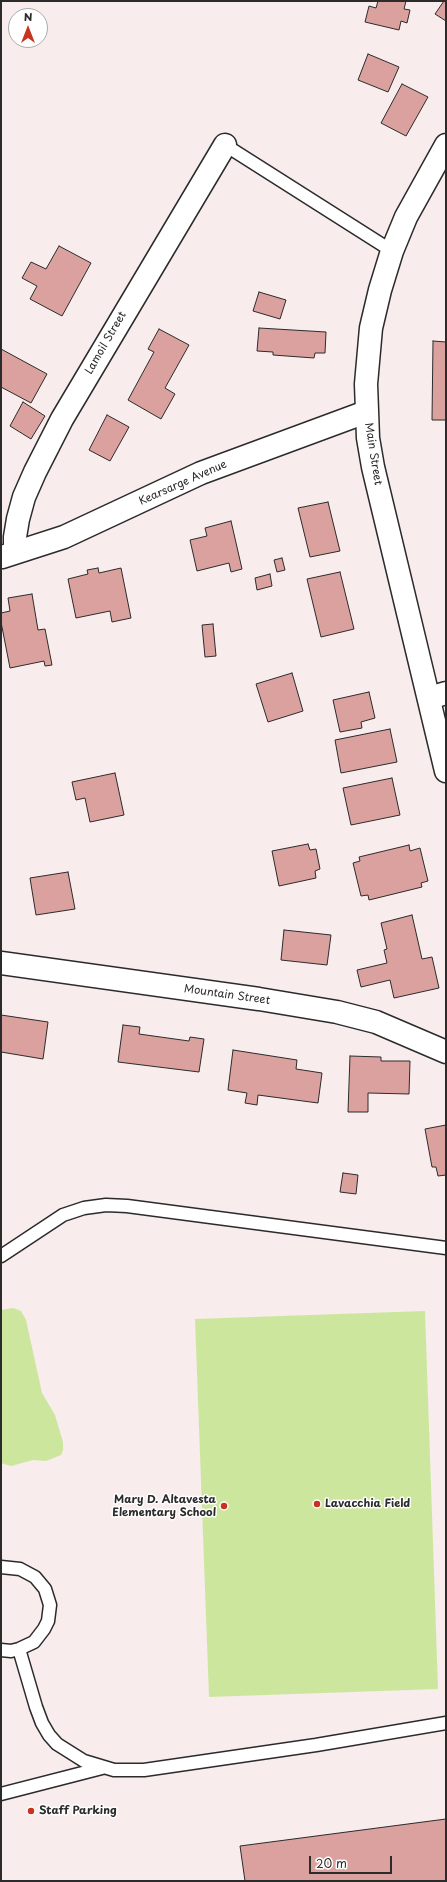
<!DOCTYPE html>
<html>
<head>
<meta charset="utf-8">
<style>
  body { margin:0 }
  #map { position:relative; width:447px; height:1882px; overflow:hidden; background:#f8ecec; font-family:"Playpen Sans",sans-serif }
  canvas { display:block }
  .frame { position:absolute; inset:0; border:2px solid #2b2b2b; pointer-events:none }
  .north { position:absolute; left:8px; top:8px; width:40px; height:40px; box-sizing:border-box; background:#fff; border:1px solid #aaa; border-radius:50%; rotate:0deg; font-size:11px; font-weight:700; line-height:16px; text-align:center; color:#2b2b2b }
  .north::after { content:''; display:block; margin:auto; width:14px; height:18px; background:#c8321e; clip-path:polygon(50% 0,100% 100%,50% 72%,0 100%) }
  .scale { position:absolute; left:309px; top:1856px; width:83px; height:18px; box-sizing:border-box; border:2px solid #2b2b2b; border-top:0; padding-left:5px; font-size:12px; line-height:14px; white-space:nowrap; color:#2b2b2b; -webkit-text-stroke:3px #fff; paint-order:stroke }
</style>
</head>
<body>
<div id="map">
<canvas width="447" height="1882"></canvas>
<div class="frame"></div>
<div class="north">N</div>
<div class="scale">20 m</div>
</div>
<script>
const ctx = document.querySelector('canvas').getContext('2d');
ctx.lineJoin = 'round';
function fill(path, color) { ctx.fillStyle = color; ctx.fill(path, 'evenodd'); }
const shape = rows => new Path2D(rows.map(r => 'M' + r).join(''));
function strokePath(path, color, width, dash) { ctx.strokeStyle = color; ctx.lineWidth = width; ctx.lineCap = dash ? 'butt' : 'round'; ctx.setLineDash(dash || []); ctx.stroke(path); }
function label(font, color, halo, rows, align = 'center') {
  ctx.font = font + ' "Playpen Sans",sans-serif'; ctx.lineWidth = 3; ctx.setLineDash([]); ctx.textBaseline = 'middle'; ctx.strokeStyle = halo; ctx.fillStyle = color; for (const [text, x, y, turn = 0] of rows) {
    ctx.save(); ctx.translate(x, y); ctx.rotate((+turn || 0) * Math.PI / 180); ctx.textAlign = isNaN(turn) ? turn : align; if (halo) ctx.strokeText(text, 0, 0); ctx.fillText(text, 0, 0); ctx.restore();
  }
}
fill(shape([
  [13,1308,21,1311,26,1320,42,1393,55,1415,63,1442,63,1450,61,1455,46,1461,33,1460,11,1466,1,1463,1,1310],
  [425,1311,438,1689,209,1697,195,1319]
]), '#cce79d');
const building = shape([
  [378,1,406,1,404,9,410,10,407,23,401,21,399,30,365,22,369,6,376,8,378,1],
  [444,1,446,1,446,21,435,14,444,1],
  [368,54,399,67,388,92,358,80,368,54],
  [402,84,428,97,406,136,381,123,402,84],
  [59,246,91,263,62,316,30,299,37,286,22,278,31,262,46,269,59,246],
  [259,292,286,300,280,319,253,311,259,292],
  [259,328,326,332,325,353,315,353,314,358,273,355,273,352,257,351,259,328],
  [159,329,189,345,165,388,175,394,161,419,128,400,154,352,148,349,159,329],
  [433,341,446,342,446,420,432,420,433,341],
  [1,349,47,374,31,403,1,387,1,349],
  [23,402,45,416,31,439,10,426,23,402],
  [107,415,129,427,110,461,89,450,107,415],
  [328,502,340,551,310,557,298,508,328,502],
  [231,521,242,569,231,572,229,563,197,571,190,540,207,536,205,528,231,521],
  [282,558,285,570,277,572,274,560,282,558],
  [98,568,99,573,121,568,131,618,112,622,110,611,76,618,68,579,88,574,87,570,98,568],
  [340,572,354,629,321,637,307,579,340,572],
  [270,574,272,586,257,590,255,578,270,574],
  [32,594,38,630,45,629,52,665,45,666,44,661,10,668,1,622,1,613,10,611,8,598,32,594],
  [213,624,216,656,205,657,202,625,213,624],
  [292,673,303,711,268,722,256,684,292,673],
  [369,692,375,718,361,722,362,728,340,732,333,700,369,692],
  [390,729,397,762,341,773,335,740,390,729],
  [115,773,124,815,90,822,85,798,76,800,72,782,115,773],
  [392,778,400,815,351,825,343,788,392,778],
  [308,844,310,850,316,849,320,869,315,871,316,878,279,886,272,851,308,844],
  [409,845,410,851,420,848,428,881,421,883,422,887,369,900,368,895,361,896,353,863,360,861,359,857,409,845],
  [68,872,75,909,36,915,30,878,68,872],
  [412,915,422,959,432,957,439,988,394,998,390,980,361,987,357,970,387,963,384,950,387,949,381,923,412,915],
  [284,930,331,935,327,965,281,960,284,930],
  [1,1015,48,1022,43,1059,1,1052,1,1015],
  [123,1025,140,1027,139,1034,189,1041,190,1037,204,1039,199,1072,118,1062,123,1025],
  [233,1050,297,1060,296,1069,322,1073,318,1103,258,1095,257,1105,245,1103,247,1093,228,1090,233,1050],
  [350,1056,381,1057,381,1061,410,1061,409,1094,368,1093,368,1112,348,1112,350,1056],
  [446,1125,446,1175,438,1176,436,1167,432,1167,425,1129,446,1125],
  [343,1173,358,1175,356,1194,340,1192,343,1173],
  [446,1819,446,1881,245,1881,240,1846,446,1819]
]);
fill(building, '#dba19f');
strokePath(building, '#2b2b2b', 1);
const service = shape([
  [225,145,392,251],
  [1,1256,63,1215,84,1208,106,1205,127,1206,446,1248],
  [1,1567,20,1569,35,1577,45,1589,50,1605,48,1621,44,1629,34,1642,19,1649,11,1651,1,1650],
  [19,1649,36,1707,42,1723,49,1735,57,1744,84,1761,114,1770,144,1770,316,1745,446,1723],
  [1,1794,102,1768]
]);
const minor = shape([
  [15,552,15,537,18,519,24,497,35,472,62,419,225,145],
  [2,557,64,537,201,473,366,412],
  [429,698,446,693],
  [1,963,259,999,337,1012,376,1022,446,1052]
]);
const secondary = shape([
  [446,145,406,217,392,251,380,290,371,328,366,384,368,438,373,467,446,771]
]);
strokePath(service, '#2b2b2b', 15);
strokePath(minor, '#2b2b2b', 25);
strokePath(secondary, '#2b2b2b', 25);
strokePath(service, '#fff', 12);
strokePath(minor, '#fff', 22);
strokePath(secondary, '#fff', 22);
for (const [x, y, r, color] of [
  [317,1504,4,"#c8321e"],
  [224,1506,4,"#c8321e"],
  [31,1811,4,"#c8321e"]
]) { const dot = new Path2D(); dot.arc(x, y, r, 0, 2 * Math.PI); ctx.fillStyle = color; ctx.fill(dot); strokePath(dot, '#fff', 1.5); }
label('11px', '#2b2b2b', '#fff', [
  ["Lamoil Street",106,343,-60],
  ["Main Street",373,454,81],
  ["Kearsarge Avenue",183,483,-24],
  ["Mountain Street",227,995,8]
]);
label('bold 11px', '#2b2b2b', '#fff', [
  ["Mary D. Altavesta",216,1500,"right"],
  ["Elementary School",216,1513,"right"],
  ["Lavacchia Field",325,1504],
  ["Staff Parking",39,1811]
], 'left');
</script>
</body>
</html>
